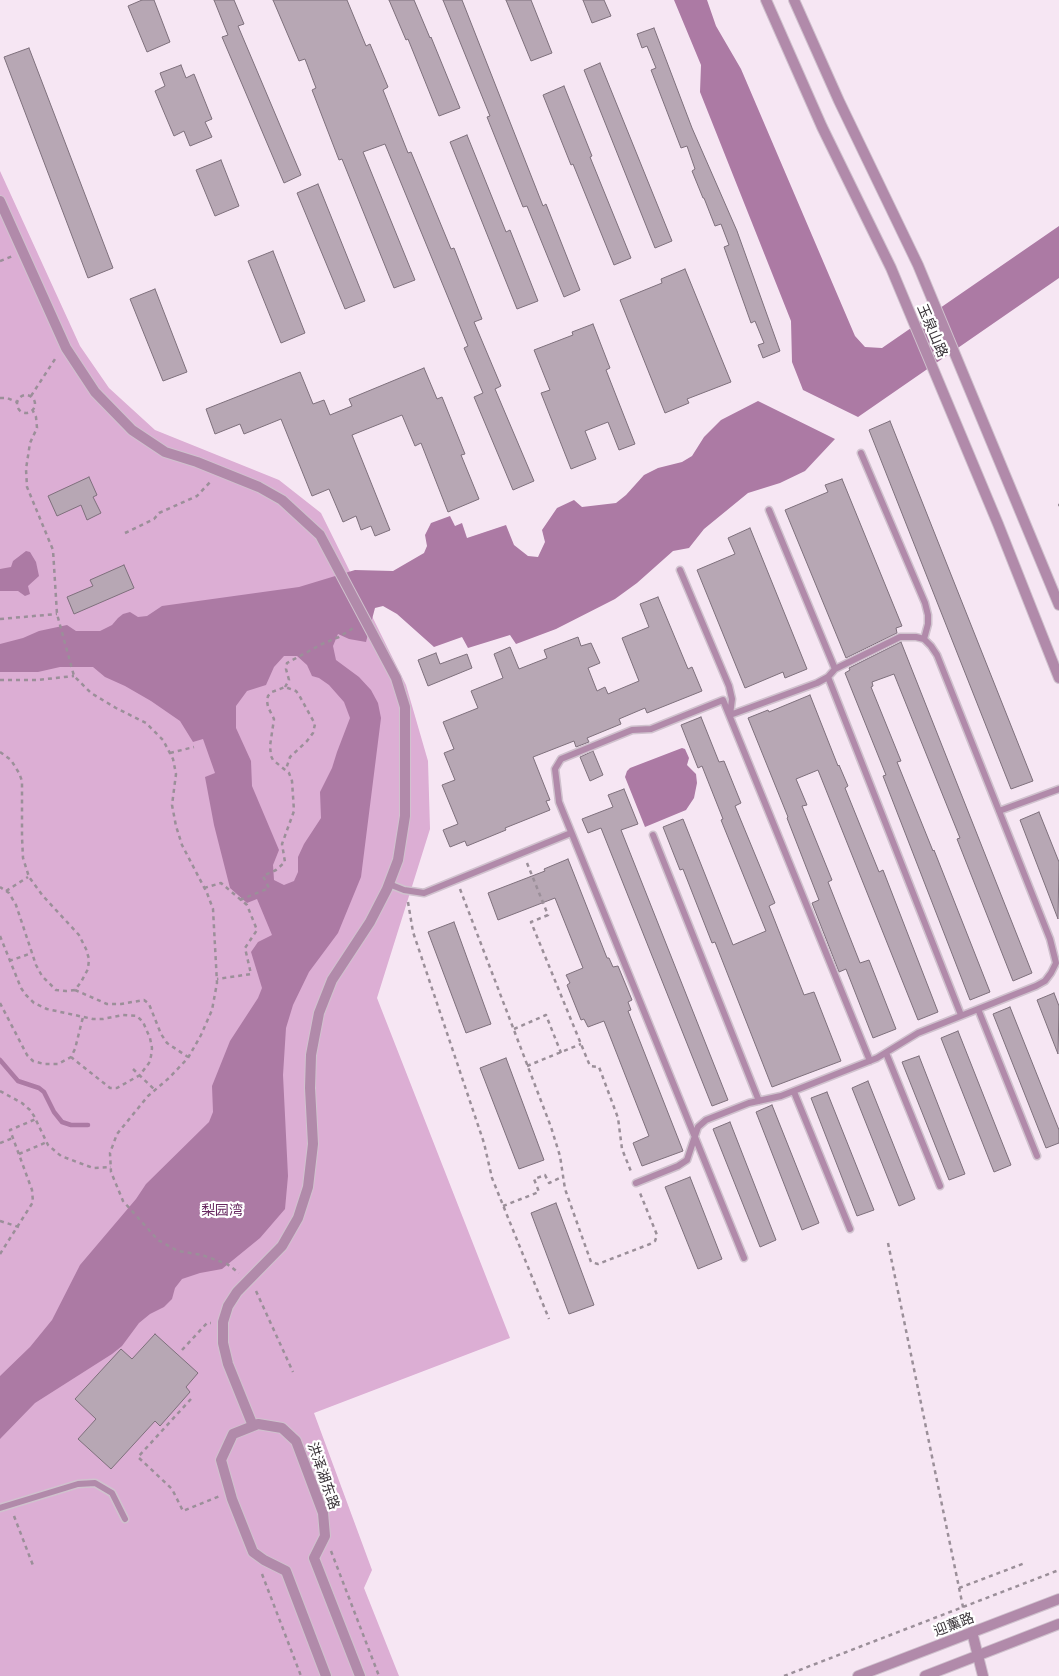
<!DOCTYPE html>
<html>
<head>
<meta charset="utf-8">
<style>
  body { margin:0 }
  canvas { display:block; background:#f6e6f3 }
</style>
</head>
<body>
<canvas width="1059" height="1676"></canvas>
<script>
const ctx = document.querySelector('canvas').getContext('2d');
ctx.lineJoin = 'round';
function fill(path, color) { ctx.fillStyle = color; ctx.fill(path, 'evenodd'); }
const shape = rows => new Path2D(rows.map(r => 'M' + r).join(''));
function strokePath(path, color, width, dash) { ctx.strokeStyle = color; ctx.lineWidth = width; ctx.lineCap = dash ? 'butt' : 'round'; ctx.setLineDash(dash || []); ctx.stroke(path); }
function label(font, color, halo, rows, align = 'center') {
  ctx.font = font + ' Figtree,"Noto Sans SC",sans-serif'; ctx.lineWidth = 4.5; ctx.setLineDash([]); ctx.textBaseline = 'middle'; ctx.strokeStyle = halo; ctx.fillStyle = color; for (const [text, x, y, turn = 0] of rows) {
    ctx.save(); ctx.translate(x, y); ctx.rotate((+turn || 0) * Math.PI / 180); ctx.textAlign = isNaN(turn) ? turn : align; if (halo) ctx.strokeText(text, 0, 0); ctx.fillText(text, 0, 0); ctx.restore();
  }
}
fill(shape([
  [0,171,80,346,109,388,155,430,279,480,321,513,406,685,428,761,430,829,377,998,510,1338,314,1413,372,1570,364,1588,399,1676,0,1676]
]), '#dcaed4');
fill(shape([
  [674,0,707,0,716,26,741,69,855,336,865,347,882,348,1059,226,1059,278,858,417,803,390,792,362,791,321,700,92,701,65],
  [758,401,835,439,805,471,780,483,748,493,704,529,689,548,673,551,637,583,615,599,556,629,516,644,510,635,468,648,462,637,434,647,397,614,383,606,375,608,366,642,349,639,338,634,333,646,336,660,359,677,371,690,378,703,381,718,361,877,338,933,309,972,293,1005,286,1028,283,1075,288,1176,285,1209,260,1238,222,1269,200,1273,182,1279,175,1288,172,1299,164,1307,150,1314,139,1323,122,1346,112,1354,35,1403,0,1439,0,1376,30,1347,52,1320,80,1265,136,1199,146,1184,209,1122,213,1112,212,1086,230,1041,258,998,262,988,251,952,258,942,272,935,257,899,247,903,230,888,214,825,205,777,215,773,203,739,193,742,180,721,151,701,125,686,105,677,93,667,60,667,38,672,0,672,0,644,23,638,39,631,67,625,76,631,100,631,112,625,118,618,123,614,130,612,138,617,147,616,162,606,299,587,355,570,393,571,424,553,427,546,425,535,431,523,450,516,455,526,462,523,467,538,506,525,514,545,528,556,538,557,545,542,542,530,557,508,574,500,582,507,616,503,626,495,644,475,658,468,682,462,692,456,704,437,721,420],
  [284,656,297,656,307,665,312,676,319,678,329,685,344,702,350,718,337,752,332,768,320,792,321,818,304,844,298,857,298,872,294,881,284,885,274,880,273,865,279,850,252,786,251,761,236,728,236,706,247,691,266,685,274,667],
  [26,551,30,552,36,562,39,576,28,586,30,594,25,596,18,591,0,591,0,569,11,567,13,561],
  [682,748,685,749,689,758,687,765,696,774,697,783,694,798,686,810,645,827,625,777,627,771,630,768]
]), '#ac7aa4');
strokePath(shape([
  [0,1060,18,1081,39,1088,44,1092,54,1112,62,1122,71,1125,88,1125]
]), '#ac7aa4', 4.5);
const building = shape([
  [142,0,154,0,170,42,147,52,128,6,142,0],
  [214,0,234,0,244,24,238,26,301,175,284,183,222,37,228,35,214,0],
  [273,0,347,0,366,46,370,44,388,87,383,90,408,153,411,152,451,249,454,248,482,319,474,322,501,386,495,389,534,481,513,490,474,397,483,393,464,348,468,346,385,144,363,152,415,280,394,288,342,159,339,160,312,90,316,88,305,59,299,61,273,0],
  [389,0,414,0,430,38,431,37,460,108,439,116,408,39,406,40,389,0],
  [443,0,462,0,543,206,546,204,580,290,564,297,527,206,523,207,487,117,490,116,443,0],
  [506,0,531,0,552,53,531,61,506,0],
  [583,0,604,0,611,16,592,23,583,0],
  [654,28,692,128,737,231,780,351,763,358,758,345,764,343,755,321,751,323,724,247,729,245,721,224,715,226,704,198,703,198,692,171,695,169,687,146,681,148,651,70,656,68,647,46,642,48,637,34,654,28],
  [29,48,113,268,88,278,4,57,29,48],
  [600,63,672,241,655,248,584,70,600,63],
  [181,65,186,78,194,74,212,119,205,122,212,137,190,146,184,131,174,136,155,91,165,86,160,73,181,65],
  [564,86,592,156,590,157,631,258,614,265,573,164,571,165,543,95,564,86],
  [467,135,506,232,510,230,538,301,517,309,450,142,467,135],
  [221,160,239,206,215,216,196,170,221,160],
  [318,184,365,301,345,309,297,193,318,184],
  [273,251,305,333,281,343,248,261,273,251],
  [685,269,731,382,687,399,689,403,665,413,620,300,662,283,661,279,685,269],
  [155,289,187,372,163,381,130,299,155,289],
  [593,324,610,368,606,370,635,444,619,450,608,422,585,431,596,459,571,469,541,393,550,390,534,350,573,335,572,332,593,324],
  [424,368,437,399,442,397,465,454,461,455,479,499,448,512,421,443,415,446,402,415,352,435,390,530,375,536,371,526,361,530,356,516,343,522,329,489,312,496,281,419,244,434,240,424,215,434,206,409,300,372,313,404,324,400,330,415,352,406,349,399,424,368],
  [890,421,1033,781,1011,789,869,430,890,421],
  [89,477,97,495,93,497,101,513,87,520,81,505,57,516,48,496,89,477],
  [842,479,902,626,896,628,897,633,846,658,785,510,828,492,825,485,842,479],
  [750,528,807,669,785,678,783,672,745,688,697,570,735,554,728,538,750,528],
  [124,565,134,588,74,614,67,597,93,586,90,580,124,565],
  [658,597,688,669,692,667,702,691,647,713,645,708,619,719,621,724,587,738,589,742,576,747,574,741,533,757,550,800,546,801,550,810,505,828,506,830,467,846,465,841,450,847,443,830,458,824,442,785,455,780,444,753,454,749,443,722,478,708,471,691,503,678,494,654,510,647,519,669,547,658,544,650,578,637,581,646,591,643,600,663,588,668,597,691,605,687,608,694,639,681,622,638,649,627,640,604,658,597],
  [901,642,1032,973,1013,981,957,839,960,838,894,674,872,682,873,686,871,687,901,761,897,762,933,851,934,850,990,992,970,1000,883,776,886,775,845,673,850,670,849,668,901,642],
  [436,653,440,664,467,654,472,668,428,686,418,660,436,653],
  [810,695,838,766,839,765,848,786,845,788,879,872,883,870,938,1012,918,1020,818,770,796,779,807,805,802,806,832,880,828,882,860,963,869,960,896,1029,873,1038,846,969,839,972,812,903,819,900,787,818,788,817,748,718,768,710,769,712,810,695],
  [701,717,719,762,724,761,741,803,735,806,775,903,769,906,804,995,814,992,841,1061,772,1087,715,942,712,943,683,869,680,870,663,827,683,819,733,945,766,931,721,820,723,819,702,766,698,768,681,725,701,717],
  [593,751,603,775,590,781,580,757,593,751],
  [624,789,638,824,621,830,728,1100,712,1106,601,828,588,833,582,819,613,807,608,795,624,789],
  [1039,812,1059,862,1058,919,1020,820,1039,812],
  [568,859,607,958,609,958,613,967,618,966,632,1000,628,1002,631,1010,628,1011,683,1151,642,1166,633,1143,649,1136,604,1021,588,1027,584,1019,581,1020,567,985,570,983,566,975,583,968,555,898,498,920,488,893,545,871,544,869,568,859],
  [454,922,491,1024,466,1033,428,932,454,922],
  [1054,993,1059,1006,1058,1054,1037,1000,1054,993],
  [1010,1007,1059,1130,1059,1143,1046,1148,993,1014,1010,1007],
  [958,1031,1011,1165,994,1172,941,1038,958,1031],
  [919,1056,965,1174,949,1180,902,1062,919,1056],
  [506,1058,544,1160,519,1169,480,1068,506,1058],
  [868,1081,915,1199,899,1206,852,1088,868,1081],
  [827,1092,874,1210,857,1216,811,1098,827,1092],
  [772,1105,819,1223,802,1230,756,1112,772,1105],
  [730,1122,776,1240,760,1247,713,1129,730,1122],
  [690,1177,722,1259,698,1269,665,1187,690,1177],
  [556,1203,594,1305,569,1314,531,1213,556,1203],
  [155,1334,198,1373,186,1387,190,1392,160,1426,155,1421,111,1469,78,1439,96,1419,75,1399,121,1349,132,1359,155,1334]
]);
fill(building, '#b7a7b4');
strokePath(building, '#7e707c', 1);
const service = shape([
  [861,453,925,603,928,615,928,624,924,639],
  [769,510,835,669],
  [828,677,961,1015],
  [999,811,1059,789],
  [653,835,759,1101],
  [389,884,404,890,424,893,571,833],
  [978,1009,1037,1156],
  [886,1053,940,1186],
  [794,1092,850,1229],
  [636,1183,678,1166,687,1160,698,1127,706,1120,749,1103,781,1096,877,1058,918,1033,1036,986,1045,981,1051,973,1056,963,1050,939,937,655,931,646,924,639,916,637,900,637,835,669,828,677,817,683,730,715,732,699,729,686,680,570],
  [744,1258,559,802,555,769,561,759,632,730,651,729,723,700,870,1061],
  [0,1508,78,1484,95,1483,112,1493,125,1519]
]);
const minor = shape([
  [972,1632,983,1676]
]);
const tertiary = shape([
  [766,0,822,127,891,268,998,524,1059,678],
  [794,0,839,101,918,265,1059,605],
  [0,201,66,348,95,392,132,430,165,452,197,462,259,487,282,500,320,535,396,678,405,707,405,816,398,860,387,889,370,922,332,980,319,1013,311,1055,310,1088,313,1144,308,1187,298,1218,282,1246,237,1292,228,1306,223,1322,223,1343,228,1364,253,1426],
  [326,1676,286,1571,264,1560,253,1552,232,1499,221,1460,233,1434,258,1424,282,1428,296,1441,323,1513,325,1536,314,1558,360,1676],
  [858,1676,1059,1599],
  [925,1676,1059,1624]
]);
strokePath(service, '#d0c2ce', 9);
strokePath(minor, '#d0c2ce', 12);
strokePath(tertiary, '#d0c2ce', 12);
strokePath(shape([
  [0,261,13,256],
  '17 404a9 9 0 1 1 18 0a9 9 0 1 1-18 0Z',
  [31,396,57,356],
  [0,398,7,398,17,402],
  [32,409,36,417,37,428,30,443,26,469,27,487,53,550,57,614,74,676,91,693,116,708,146,723,163,740,173,759,176,774,172,805,176,826,182,845,207,893,213,909,217,983,212,1010,201,1035,188,1058,169,1078,148,1096,117,1134,110,1153,111,1172,123,1201,158,1240,178,1251,202,1255,227,1264,239,1273],
  [1058,505,1059,505],
  [125,533,154,519,159,513,197,496,212,480],
  [0,619,57,614],
  [0,680,37,680,74,676],
  [285,687,289,680,286,669,287,663,322,644,339,637,355,627],
  [0,752,11,760,19,773,22,781,22,837,23,858,29,877,43,896,79,935,86,949,89,959,88,969,81,982,75,990,66,991,56,990,42,976,36,965,16,905,9,893,0,887],
  [170,753,194,747],
  [527,863,548,915,531,922,590,1066,599,1067,618,1118,622,1149,632,1174],
  [204,888,221,883,247,905,257,930,245,948,251,974,217,979],
  [460,889,551,1127,560,1156,565,1189,591,1262,598,1264,650,1244,655,1241,657,1235,640,1193],
  [6,891,28,877],
  [240,900,269,888,263,876,276,870,285,862,282,844,294,811,292,781,289,773,273,760,271,756,270,746,274,719,268,707,267,701,268,696,272,692,285,687,296,691,299,695,315,724,313,733,307,741,290,757,286,769],
  [408,902,413,932,484,1143,492,1178,549,1319],
  [0,936,21,988,26,995,34,1003,47,1009,93,1019,103,1019,123,1015,137,1016,143,1022,150,1038,152,1048,151,1056,149,1063,140,1075,117,1088,110,1088,71,1057],
  [9,961,32,953],
  [75,990,107,1004,121,1004,144,1000,149,1004,161,1034,167,1043,188,1057],
  [0,1003,27,1055,33,1061,44,1064,58,1064,71,1057,75,1049,83,1017],
  [514,1029,546,1015,561,1053],
  [527,1066,581,1044],
  [133,1069,155,1090],
  [0,1091,22,1103,30,1110,34,1116,48,1145,61,1156,93,1168,111,1167],
  [0,1143,13,1138],
  [19,1154,47,1142],
  [503,1206,539,1192,534,1179,545,1175,549,1183,564,1176],
  [0,1221,19,1227],
  [888,1243,963,1607,968,1621],
  [0,1254,33,1202,32,1190,10,1130,36,1119],
  [256,1291,293,1372],
  [182,1350,207,1323,211,1323],
  [191,1399,138,1457,172,1489,183,1511,220,1496],
  [14,1516,34,1568],
  [331,1551,379,1676],
  [262,1574,301,1676],
  [959,1588,1025,1563],
  [784,1676,1059,1570]
]), '#9b8f99', 2.5, [4, 4]);
strokePath(service, '#b18aaa', 6);
strokePath(minor, '#b18aaa', 10);
strokePath(tertiary, '#b18aaa', 10);
label('14px', '#393338', '#fff', [
  ["玉泉山路",932,331,67],
  ["洪泽湖东路",323,1476,71],
  ["迎薰路",954,1625,-21]
]);
label('14px', '#672960', '#fff', [
  ["梨园湾",222,1211]
]);
</script>
</body>
</html>
